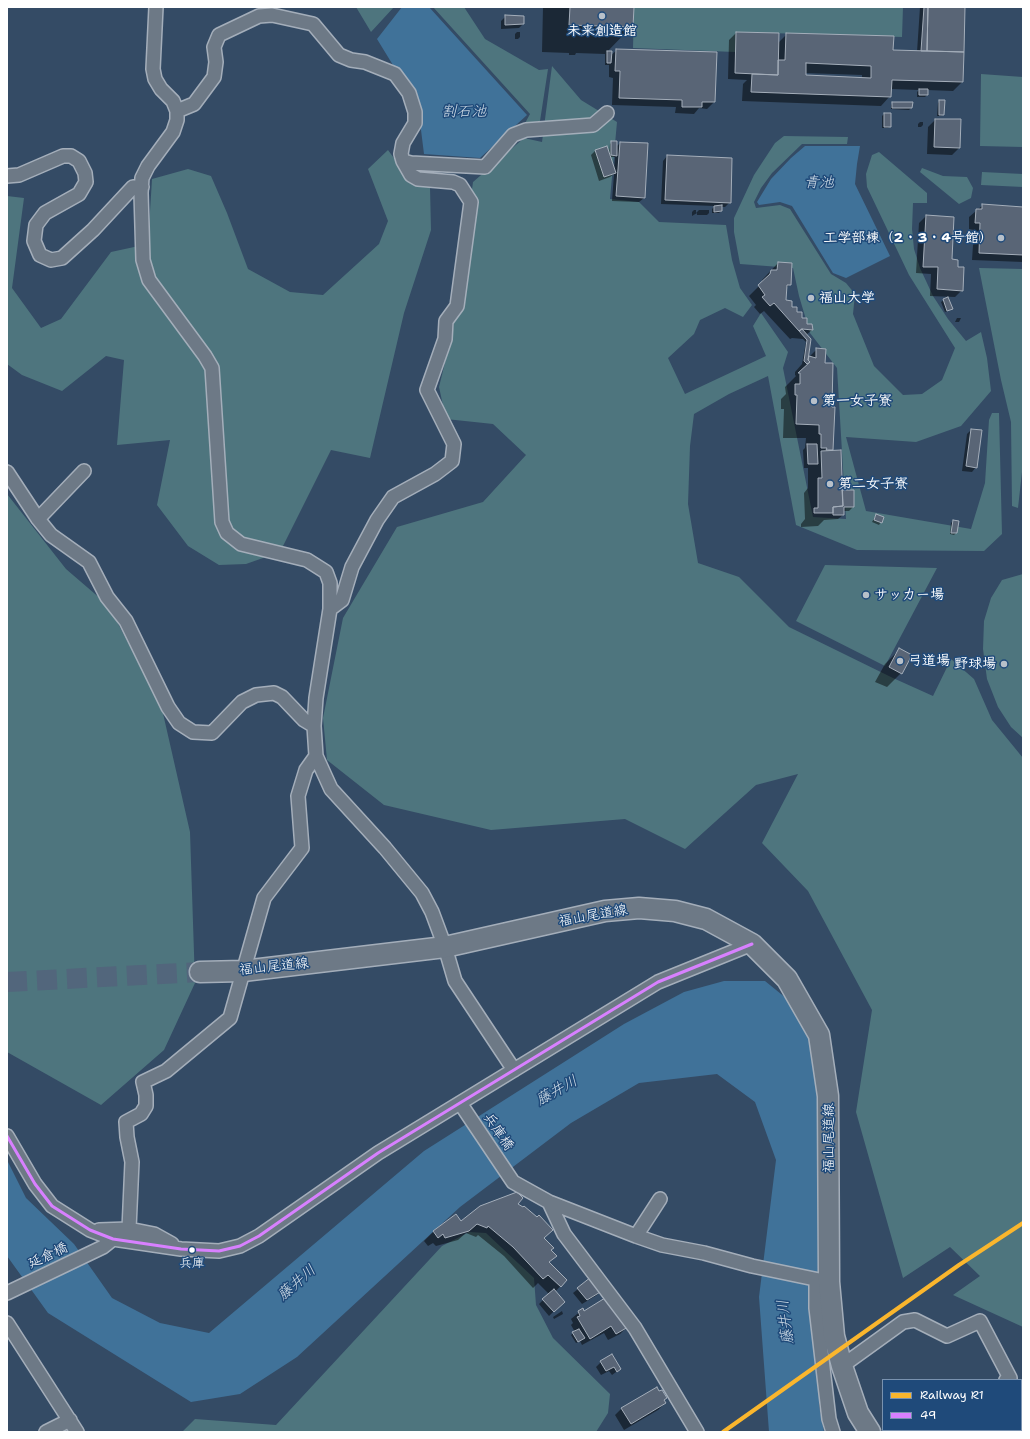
<!DOCTYPE html>
<html>
<head>
<meta charset="utf-8">
<style>
  body { margin:0 }
  #map { position:relative; width:1030px; height:1439px; overflow:hidden; background:#344b65; font-family:"Shantell Sans",sans-serif }
  canvas { display:block }
  .frame { position:absolute; inset:0; border:8px solid #fff; pointer-events:none }
  .legend { position:absolute; left:882px; top:1379px; width:140px; height:52px; box-sizing:border-box; background:#1f4a7a; border:1px solid #7992af; margin:0; padding:5px 7px; list-style:none; font-size:12px; color:#fff }
  .legend li { display:flex; align-items:center; gap:8px; height:20px }
  .legend b { width:20px; border:1px solid #7992af }
</style>
</head>
<body>
<div id="map">
<canvas width="1030" height="1439"></canvas>
<div class="frame"></div>
<ul class="legend">
<li><b style="height:5px;background:#fab62d"></b>Railway R1</li>
<li><b style="height:5px;background:#d880ff"></b>49</li>
</ul>
</div>
<script>
const ctx = document.querySelector('canvas').getContext('2d');
ctx.lineJoin = 'round';
function fill(path, color) { ctx.fillStyle = color; ctx.fill(path, 'evenodd'); }
const shape = rows => new Path2D(rows.map(r => 'M' + r).join(''));
function strokePath(path, color, width, dash) { ctx.strokeStyle = color; ctx.lineWidth = width; ctx.lineCap = dash ? 'butt' : 'round'; ctx.setLineDash(dash || []); ctx.stroke(path); }
function label(font, color, halo, rows, align = 'center') {
  ctx.font = font + ' "Shantell Sans","Klee One",sans-serif'; ctx.lineWidth = 3; ctx.setLineDash([]); ctx.textBaseline = 'middle'; ctx.strokeStyle = halo; ctx.fillStyle = color; for (const [text, x, y, turn = 0] of rows) {
    ctx.save(); ctx.translate(x, y); ctx.rotate((+turn || 0) * Math.PI / 180); ctx.textAlign = isNaN(turn) ? turn : align; if (halo) ctx.strokeText(text, 0, 0); ctx.fillText(text, 0, 0); ctx.restore();
  }
}
fill(shape([
  [356,7,394,7,371,32],
  [433,7,464,7,485,39,539,70,548,69,540,121,524,125,530,114],
  [634,7,903,7,902,37,736,32,735,52,633,48],
  [552,66,581,100,617,122,610,199,639,202,659,222,726,225,732,260,740,288,752,305,743,317,725,308,700,320,694,334,668,358,685,394,766,356,753,326,761,313,788,352,783,368,813,517,846,519,837,368,810,333,799,296,793,268,740,264,734,232,734,218,754,175,775,143,784,136,848,137,847,144,802,144,772,173,761,188,754,202,756,208,780,205,790,209,831,274,846,283,855,294,853,314,874,366,903,395,922,394,942,380,955,348,909,275,867,187,866,174,872,155,879,152,927,193,927,203,913,203,912,229,914,249,920,268,933,296,948,319,966,341,981,332,987,358,991,391,961,426,916,442,846,437,866,511,971,529,985,483,989,420,992,413,999,413,1002,534,984,551,857,550,796,525,768,376,729,394,694,414,690,446,688,504,698,563,739,577,789,627,893,678,933,696,951,659,974,679,992,720,1023,758,1023,1327,953,1295,980,1276,950,1247,903,1278,856,1112,872,1010,808,891,762,843,798,774,756,785,685,849,625,819,491,830,384,805,327,760,323,718,343,618,397,527,483,502,526,455,493,424,446,419,439,387,453,330,473,182,524,138,542,142],
  [981,74,1023,77,1023,147,980,146],
  [388,150,410,180,430,187,431,230,404,313,370,458,331,450,280,552,246,564,219,565,188,546,157,505,170,440,117,445,124,360,106,356,62,391,22,375,7,364,7,196,24,198,12,288,41,328,61,319,111,252,148,244,152,179,188,169,211,176,227,213,248,269,290,292,323,295,379,244,388,221,368,169],
  [922,168,943,176,967,177,973,188,971,198,959,204,920,172],
  [982,172,1023,174,1023,187,981,185],
  [979,268,1023,269,1023,463,1018,508,1012,506,1011,422,1001,380],
  [7,494,66,569,109,606,162,709,190,832,195,983,164,1050,101,1105,7,1052],
  [825,565,937,568,885,666,796,621],
  [1023,574,1023,738,1011,727,998,707,987,679,983,649,984,621,991,598,1002,580],
  [469,1232,486,1233,534,1278,536,1305,553,1338,610,1394,608,1413,596,1432,182,1432,195,1419,276,1425,442,1246]
]), '#4e757e');
fill(shape([
  [402,7,429,7,527,115,480,158,424,154,418,106,377,39],
  [805,146,860,146,857,164,855,184,890,256,846,278,833,273,792,206,780,202,759,205,757,202,771,179,791,158],
  [724,981,765,981,797,1007,814,1052,822,1108,819,1405,824,1432,769,1432,759,1297,776,1160,755,1102,717,1074,639,1083,571,1123,460,1207,297,1357,240,1394,191,1402,48,1313,7,1256,7,1160,26,1198,74,1244,112,1298,160,1323,209,1333,424,1151,624,1024,684,992]
]), '#407299');
fill(shape([
  [543,7,633,7,632,26,607,52,611,52,610,56,617,50,714,102,707,109,699,108,694,114,675,113,676,107,612,105,613,78,609,77,609,65,605,65,605,54,576,53,575,55,569,55,569,53,542,52],
  [920,7,964,7,962,82,953,91,927,90,927,95,925,97,917,97,917,92,919,90,891,89,890,96,881,106,742,101,743,84,747,80,728,79,729,40,736,33,778,34,778,43,787,34,892,51,917,52],
  [805,73,862,75,862,78,805,76],
  [506,16,523,24,519,28,501,29,501,21],
  [517,32,520,32,520,37,518,39,515,39,515,34],
  [940,101,943,114,941,116,937,116,938,103],
  [893,103,911,108,909,110,891,109,891,105],
  [884,114,890,126,888,128,882,128,882,116],
  [935,120,959,148,952,155,927,154,928,127],
  [920,122,923,122,923,125,921,127,918,127,918,124],
  [612,142,616,147,620,143,644,198,639,202,612,201,614,174,610,177,599,181,591,155,595,151,609,155,610,144],
  [610,157,615,157,614,171],
  [667,156,730,202,725,207,721,207,721,211,719,213,712,213,712,209,715,206,661,204,663,161],
  [983,205,1023,208,1023,262,972,260,974,230,969,229,969,217],
  [694,210,696,210,696,213,699,210,709,210,709,213,707,215,697,215,697,213,692,216,692,212],
  [926,216,957,268,962,290,955,297,930,296,931,274,916,273,919,223],
  [778,263,790,284,786,288,785,301,806,325,812,330,806,335,810,339,808,358,817,349,824,364,830,408,834,408,832,451,841,492,853,507,849,511,843,511,843,515,838,519,824,520,818,526,801,527,801,524,805,519,804,493,808,488,808,468,804,468,803,450,805,448,806,438,783,438,784,409,781,409,781,399,786,394,785,387,796,376,795,375,795,372,802,364,806,342,803,339,792,338,790,339,764,311,760,314,754,307,756,305,749,296,762,283,762,280],
  [947,298,952,309,945,312,941,302],
  [957,318,961,318,959,322,955,322],
  [971,430,976,467,972,472,962,471,967,434],
  [876,515,883,518,879,525,872,522],
  [953,521,956,533,954,535,950,534,951,523],
  [899,650,901,673,887,687,875,682,885,664],
  [516,1204,543,1238,550,1250,555,1256,548,1263,566,1280,555,1292,559,1306,549,1316,539,1304,549,1294,538,1283,533,1288,504,1256,478,1235,476,1237,466,1233,458,1240,436,1246,433,1243,428,1246,424,1241,434,1231],
  [578,1289,601,1291,597,1295,582,1304,573,1293],
  [582,1310,584,1313,627,1327,620,1334,608,1340,604,1333,582,1345,580,1341,576,1343,571,1335,575,1332,571,1325,573,1323,571,1319],
  [562,1311,563,1314,554,1319,553,1317],
  [612,1356,620,1369,612,1375,609,1371,601,1375,596,1367,601,1362],
  [665,1403,658,1410,624,1430,615,1415,622,1408]
]), '#0007');
const building = shape([
  [570,7,634,7,633,27,569,25,570,7],
  [924,7,928,7,927,51,921,51,924,7],
  [928,7,965,7,964,52,927,51,928,7],
  [505,15,524,16,524,24,505,25,505,15],
  [736,32,779,33,778,75,735,73,736,32],
  [786,33,894,36,893,50,964,52,963,82,892,80,891,97,751,92,752,74,778,75,778,60,785,60,786,33],
  [806,63,871,66,871,78,806,75,806,63],
  [616,49,717,52,715,102,702,102,702,107,682,107,682,100,619,98,620,71,615,71,616,49],
  [607,51,612,51,611,63,607,63,607,51],
  [919,89,928,89,928,95,919,95,919,89],
  [939,100,945,100,944,115,939,115,939,100],
  [892,102,913,102,912,108,892,108,892,102],
  [884,113,891,113,891,127,884,127,884,113],
  [935,119,961,119,960,148,934,147,935,119],
  [611,141,617,141,617,156,611,155,611,141],
  [620,142,648,143,645,198,616,196,620,142],
  [607,146,616,173,604,177,595,150,607,146],
  [667,155,732,158,731,203,665,200,667,155],
  [982,204,1023,207,1023,255,979,253,980,223,975,223,976,209,982,209,982,204],
  [722,205,722,211,714,212,714,206,722,205],
  [926,215,954,217,952,259,958,260,958,267,964,267,963,291,937,289,938,267,923,267,926,215],
  [778,262,792,263,791,285,787,285,786,300,792,301,792,307,797,307,797,312,802,312,802,318,807,318,807,324,812,324,813,330,802,329,799,331,774,303,770,306,762,297,765,295,758,285,770,274,771,270,777,270,778,262],
  [948,297,953,309,947,311,943,299,948,297],
  [802,329,811,339,808,360,810,362,807,364,804,361,807,340,799,331,802,329],
  [816,348,826,349,825,363,833,363,832,407,835,407,833,450,826,450,827,448,821,448,821,434,819,434,819,425,796,424,797,395,795,395,795,384,800,384,800,373,798,373,810,362,808,360,809,356,816,358,816,348],
  [971,429,982,430,977,468,966,466,971,429],
  [807,444,817,444,818,464,808,464,807,444],
  [841,450,843,506,833,507,833,513,814,513,814,508,818,508,818,478,822,478,821,451,841,450],
  [842,490,854,490,854,507,844,507,844,515,833,515,833,507,843,506,842,490],
  [876,514,884,517,882,523,874,520,876,514],
  [953,520,959,521,957,533,951,533,953,520],
  [899,648,912,655,902,674,889,667,899,648],
  [517,1192,523,1198,518,1204,523,1207,524,1206,537,1217,539,1215,553,1230,544,1238,554,1248,551,1250,557,1256,549,1262,567,1280,561,1287,548,1275,543,1279,513,1247,488,1226,487,1228,477,1224,469,1231,445,1238,443,1234,438,1238,433,1231,456,1214,461,1221,480,1206,517,1192],
  [591,1277,602,1291,587,1300,577,1288,591,1277],
  [554,1289,565,1302,554,1312,542,1299,554,1289],
  [605,1298,628,1327,616,1334,611,1326,590,1339,577,1317,580,1316,578,1311,583,1308,584,1311,605,1298],
  [579,1329,585,1338,578,1342,572,1332,579,1329],
  [612,1354,621,1369,617,1372,614,1367,606,1371,600,1361,612,1354],
  [657,1387,659,1391,662,1390,667,1398,664,1400,666,1403,631,1424,621,1408,657,1387]
]);
fill(building, '#596576');
strokePath(building, '#a4aeba', 1);
strokePath(shape([
  [7,982,200,972]
]), '#52667c', 20, [20, 10]);
const minor = shape([
  [156,7,153,69,155,79,161,89,173,101,177,111,177,120,173,132,148,166,142,178,141,193,143,260,149,280,205,356,212,368,222,522,227,533,241,544,307,560,326,572,330,583,330,609,316,698,314,726,316,756,331,789,385,848,422,893,432,912,445,947,455,981,514,1070],
  [177,111,194,104,214,77,216,62,214,47,219,35,259,16,272,15,313,24,339,55,351,60,365,62,395,74,409,93,415,112,415,123,403,143,401,154,403,161,411,163,485,167,513,135,526,130,593,125,607,113],
  [7,176,19,175,63,156,71,156,79,161,85,173,86,182,79,194,45,213,36,225,34,241,40,255,51,260,62,258,93,230,133,187,142,187],
  [7,472,38,519,51,535,89,562,107,597,126,621,168,707,179,723,193,732,212,733,242,702,256,695,274,693,282,697,304,720,314,726],
  [38,519,84,471],
  [330,609,342,600,352,567,377,520,393,497,435,474,452,461,454,444,427,390,445,339,446,321,457,306,471,202,460,185,453,182,418,179,411,175,403,161],
  [460,1103,513,1182,549,1202,636,1236,662,1245,704,1253,752,1266,829,1282],
  [7,1136,35,1184,52,1206,90,1230,113,1239,181,1249,219,1251,240,1246,259,1236,378,1153,658,982,752,944],
  [549,1202,564,1234,635,1328,697,1432],
  [129,1229,132,1162,127,1137,126,1122,141,1114,146,1106,146,1095,143,1082,166,1071,230,1018,264,898,302,848,298,796,306,770,316,756],
  [99,1230,129,1229,154,1234,172,1244],
  [636,1236,660,1199],
  [816,1280,816,1308,829,1419,833,1432],
  [7,1293,103,1247,113,1239],
  [7,1323,77,1432],
  [842,1366,903,1322,915,1320,947,1336,980,1321,1010,1378,1006,1380],
  [953,1430,954,1432],
  [46,1432,70,1420],
  [933,1432,939,1430]
]);
const primary = shape([
  [200,972,243,971,445,947,605,911,639,908,675,911,706,919,752,944,787,979,819,1035,828,1096,829,1282,834,1336,842,1366,858,1413,870,1432]
]);
strokePath(minor, '#a4aeba', 16);
strokePath(primary, '#a4aeba', 23);
strokePath(minor, '#6d7986', 13);
strokePath(primary, '#6d7986', 20);
strokePath(shape([
  [7,1136,35,1184,52,1206,90,1230,113,1239,181,1249,219,1251,240,1246,259,1236,378,1153,658,982,752,944]
]), '#d880ff', 3);
strokePath(shape([
  [723,1432,959,1265,1023,1223]
]), '#fab62d', 4);
for (const [x, y, r, color] of [
  [602,16,4,"#b8c0c9"],
  [1001,238,4,"#b8c0c9"],
  [811,298,4,"#b8c0c9"],
  [814,401,4,"#b8c0c9"],
  [830,484,4,"#b8c0c9"],
  [866,595,4,"#b8c0c9"],
  [900,661,4,"#b8c0c9"],
  [1004,664,4,"#b8c0c9"],
  [192,1250,3.5,"#fff"]
]) { const dot = new Path2D(); dot.arc(x, y, r, 0, 2 * Math.PI); ctx.fillStyle = color; ctx.fill(dot); strokePath(dot, '#1f4a7a', 1.5); }
label('13px', '#fff', '#1f4a7a', [
  ["兵庫",192,1264]
]);
label('bold 14px', '#fff', '#1f4a7a', [
  ["未来創造館",602,31,"center"],
  ["工学部棟（2・3・4号館）",993,238,"right"],
  ["福山大学",819,298],
  ["第一女子寮",822,401],
  ["第二女子寮",838,484],
  ["サッカー場",874,595],
  ["弓道場",908,661],
  ["野球場",996,664,"right"]
], 'left');
label('14px', '#fff', '#1f4a7a', [
  ["福山尾道線",593,916,-10],
  ["福山尾道線",274,967,-6],
  ["兵庫橋",498,1132,56],
  ["福山尾道線",829,1138,-90],
  ["延倉橋",48,1256,-25]
]);
label('italic 15px', '#d0dde7', '#1f4a7a', [
  ["割石池",464,112],
  ["青池",819,183],
  ["藤井川",557,1091,-29],
  ["藤井川",297,1283,-41],
  ["藤井川",786,1322,-97]
]);
</script>
</body>
</html>
